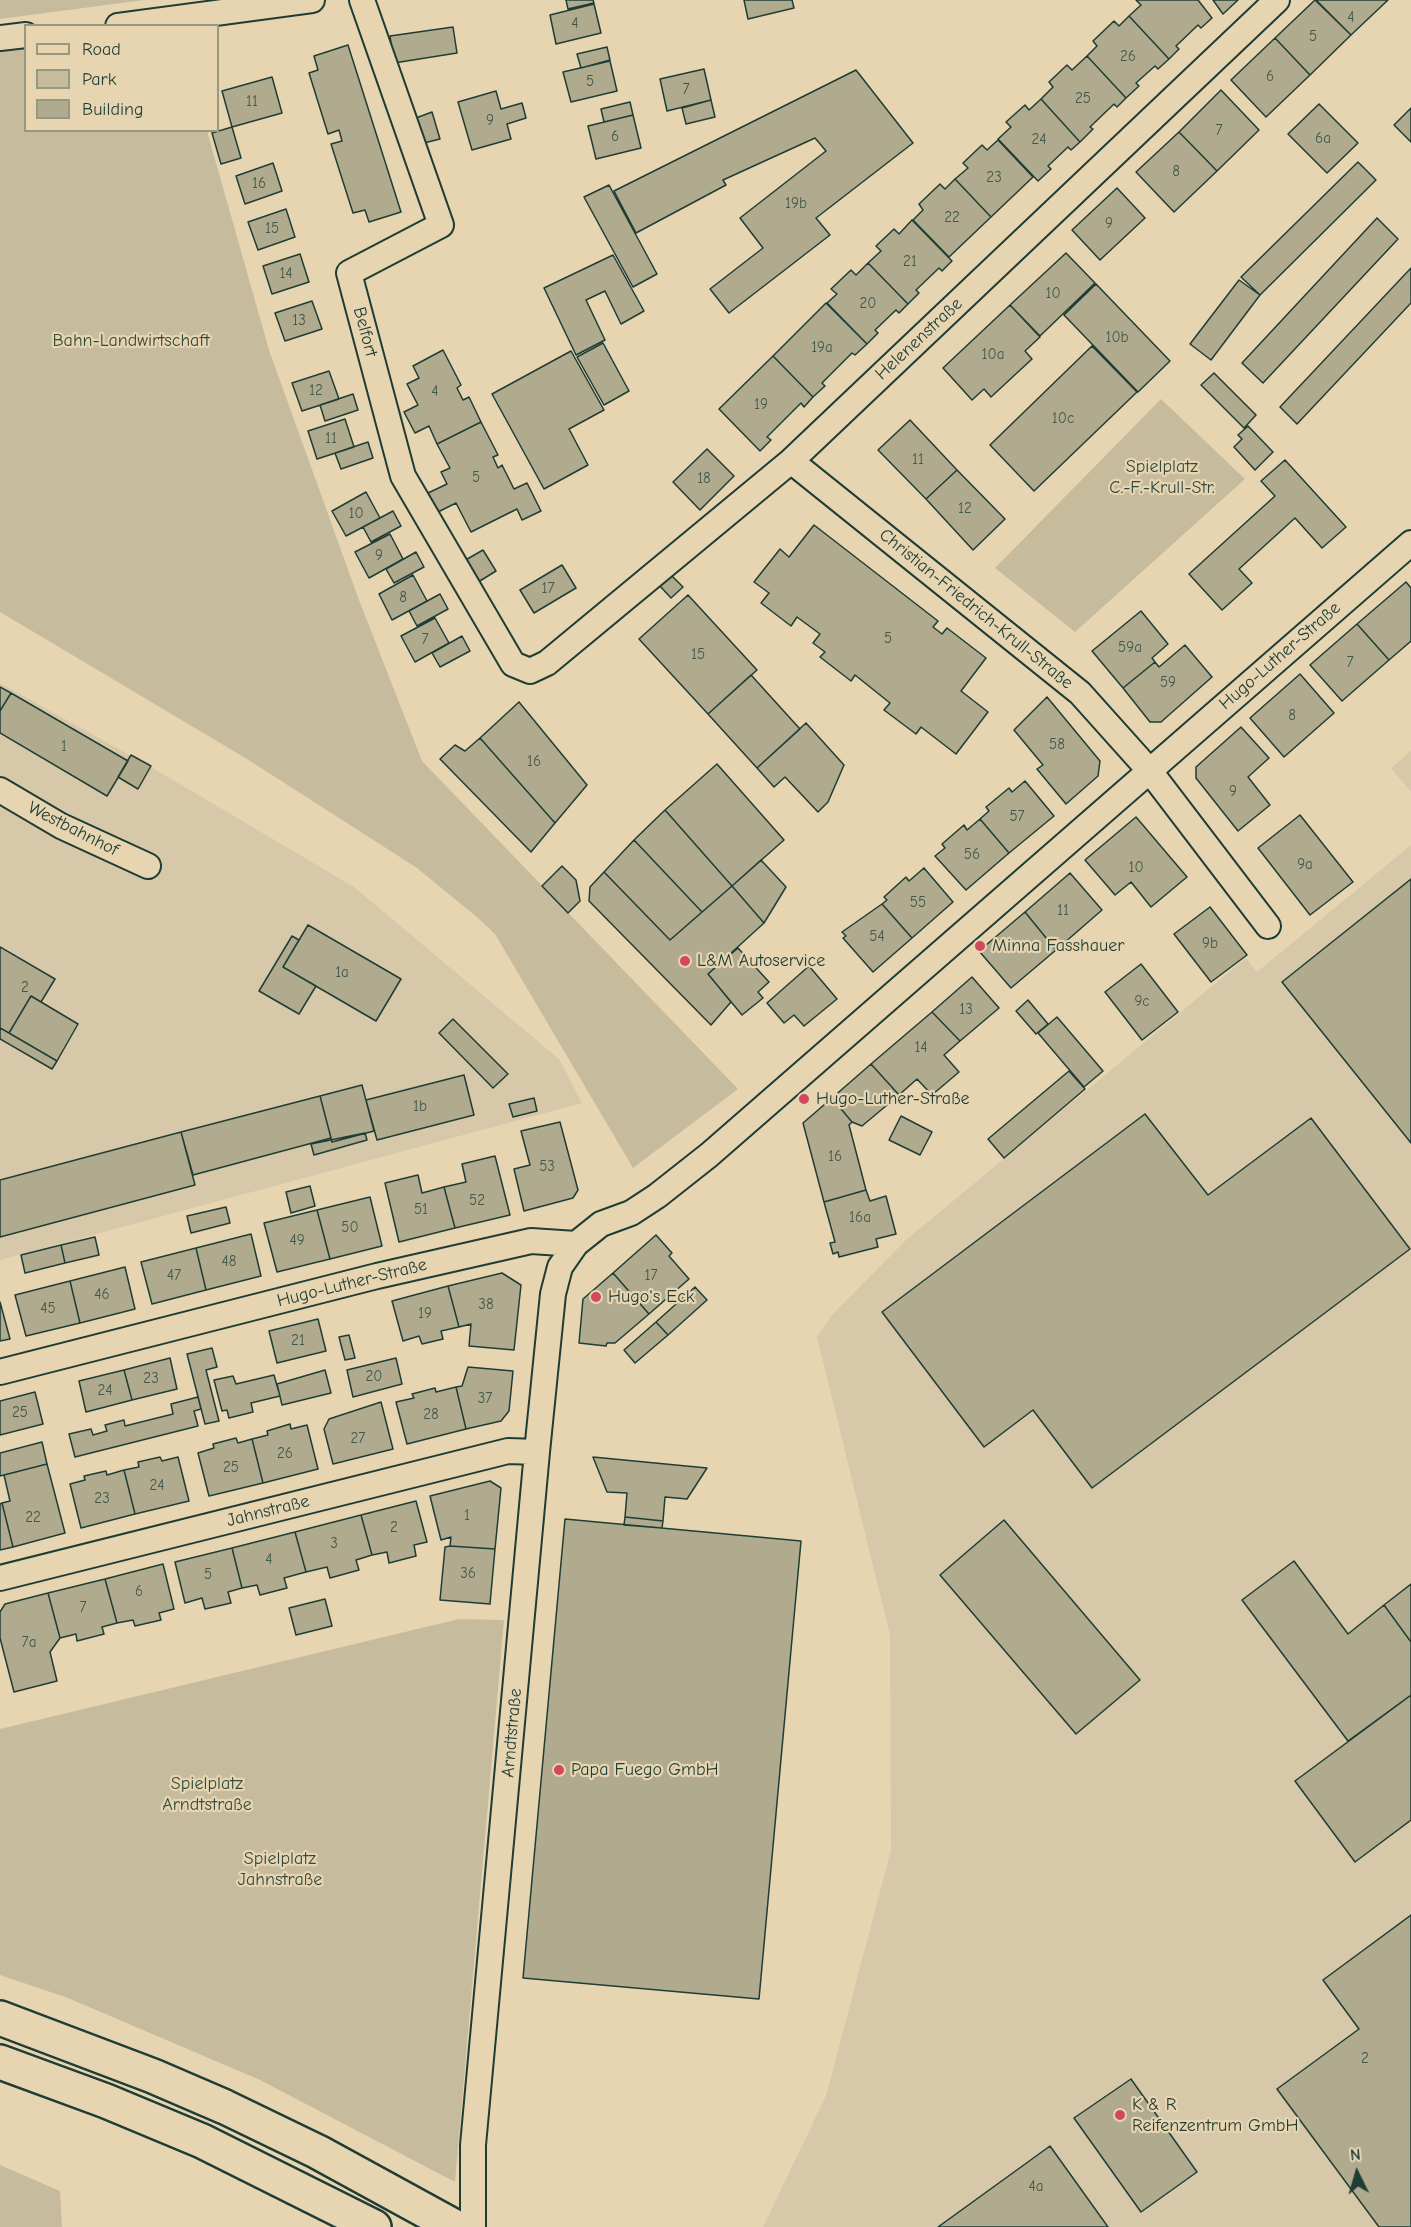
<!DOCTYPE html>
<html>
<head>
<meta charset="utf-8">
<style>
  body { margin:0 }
  #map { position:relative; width:1411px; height:2227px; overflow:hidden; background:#e7d5b2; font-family:"Comic Neue",sans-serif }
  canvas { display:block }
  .legend { position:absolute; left:24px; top:24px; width:195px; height:108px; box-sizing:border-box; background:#e7d5b2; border:2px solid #979880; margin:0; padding:8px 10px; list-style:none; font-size:18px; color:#1f3d34 }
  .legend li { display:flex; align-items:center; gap:12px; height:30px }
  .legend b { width:30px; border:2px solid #979880 }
  .north { position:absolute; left:1327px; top:2143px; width:60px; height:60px; -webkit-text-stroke:4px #e7d5b2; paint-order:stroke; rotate:355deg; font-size:16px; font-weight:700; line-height:24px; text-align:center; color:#1f3d34 }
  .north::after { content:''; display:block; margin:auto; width:21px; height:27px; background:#1f3d34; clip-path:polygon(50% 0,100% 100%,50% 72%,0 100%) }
</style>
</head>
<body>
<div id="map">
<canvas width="1411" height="2227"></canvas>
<ul class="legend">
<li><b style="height:8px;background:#e7d5b2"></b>Road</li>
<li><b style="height:16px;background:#c6bc9d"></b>Park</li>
<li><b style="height:16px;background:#b0ab8f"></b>Building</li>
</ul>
<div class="north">N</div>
</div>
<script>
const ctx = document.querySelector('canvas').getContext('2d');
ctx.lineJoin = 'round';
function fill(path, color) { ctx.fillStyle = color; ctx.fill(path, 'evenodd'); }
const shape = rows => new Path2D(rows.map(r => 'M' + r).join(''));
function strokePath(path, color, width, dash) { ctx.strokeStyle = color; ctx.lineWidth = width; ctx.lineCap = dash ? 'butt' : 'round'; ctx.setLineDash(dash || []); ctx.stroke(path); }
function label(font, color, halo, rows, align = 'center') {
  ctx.font = font + ' "Comic Neue",sans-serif'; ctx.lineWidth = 4.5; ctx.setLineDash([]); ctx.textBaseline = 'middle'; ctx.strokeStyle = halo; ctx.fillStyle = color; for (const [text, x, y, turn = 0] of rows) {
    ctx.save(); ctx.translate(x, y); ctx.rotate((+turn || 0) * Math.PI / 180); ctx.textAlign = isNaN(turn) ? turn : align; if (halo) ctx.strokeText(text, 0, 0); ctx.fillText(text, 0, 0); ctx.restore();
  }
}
fill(shape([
  [0,683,151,767,354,887,559,1059,582,1103,0,1260],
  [1411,751,1411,792,1391,768],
  [1411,845,1411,2227,763,2227,826,2096,891,1850,890,1635,817,1337,832,1315,906,1240,1246,958,1257,972]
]), '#d6c8a8');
fill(shape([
  [0,0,144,0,0,19],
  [25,47,26,130,207,131,269,350,359,600,422,761,738,1089,633,1168,495,934,478,918,417,868,247,759,0,612,0,51],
  [1161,399,1245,479,1075,632,995,568],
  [459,1619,504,1620,455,2182,260,2080,68,1998,0,1975,0,1729],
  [0,2165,60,2191,62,2227,0,2227]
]), '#c6bc9d');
const building = shape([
  [566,0,593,0,594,3,568,9,566,0],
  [744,0,792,0,794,8,748,19,744,0],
  [1136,0,1198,0,1212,18,1201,28,1198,25,1176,46,1179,49,1169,59,1129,16,1141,5,1136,0],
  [1213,0,1238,0,1223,14,1213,0],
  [1315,0,1351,35,1310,75,1275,38,1315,0],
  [1316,0,1388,0,1351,35,1316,0],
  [594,4,601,33,556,44,550,15,594,4],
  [1129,16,1169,59,1158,69,1155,66,1136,83,1139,86,1126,98,1087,56,1097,46,1093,41,1114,21,1119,26,1129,16],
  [453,27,457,53,394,63,390,36,453,27],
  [1275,38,1310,75,1266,117,1231,80,1275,38],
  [348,45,401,212,369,222,365,210,353,213,331,144,342,141,339,130,328,134,309,73,318,70,314,56,348,45],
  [607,47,610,60,581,68,577,54,607,47],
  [1087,56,1126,98,1117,107,1114,104,1090,127,1093,129,1080,142,1041,99,1053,87,1049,82,1067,65,1072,70,1087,56],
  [610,61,617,91,571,102,563,72,610,61],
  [704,69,711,100,667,111,660,79,704,69],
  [856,70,913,143,816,218,830,235,729,313,710,289,763,248,740,218,826,151,815,138,723,180,726,185,636,233,614,191,856,70],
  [272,77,282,113,232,127,222,91,272,77],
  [1221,90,1259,130,1217,171,1179,132,1221,90],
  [496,91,501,109,522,103,526,118,507,124,511,139,472,150,458,102,496,91],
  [1041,99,1080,142,1071,150,1068,147,1048,166,1051,169,1038,181,998,139,1011,127,1006,122,1025,105,1029,110,1041,99],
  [711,100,715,117,686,124,682,108,711,100],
  [630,102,633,115,604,122,601,109,630,102],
  [1319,104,1358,143,1327,173,1288,134,1319,104],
  [1411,108,1411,142,1394,125,1411,108],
  [432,112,440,139,424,143,416,118,432,112],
  [633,115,641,148,596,159,588,126,633,115],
  [232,127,241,158,221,164,212,133,232,127],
  [1179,132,1217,171,1174,212,1136,172,1179,132],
  [998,140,1033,177,991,217,955,179,968,168,963,163,982,145,987,150,998,140],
  [1358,162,1376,180,1260,295,1241,277,1358,162],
  [273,163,282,191,245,204,236,176,273,163],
  [955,179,991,217,949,257,913,220,923,210,919,204,940,184,945,189,955,179],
  [609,185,657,274,633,287,584,197,609,185],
  [1117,188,1145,218,1100,260,1072,230,1117,188],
  [286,209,295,237,258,250,248,222,286,209],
  [1377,218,1398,239,1263,383,1242,363,1377,218],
  [912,220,952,261,942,271,939,268,916,290,919,293,908,304,868,263,881,251,876,246,894,229,899,234,912,220],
  [1066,253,1095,283,1040,336,1010,305,1066,253],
  [300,254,309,282,272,294,263,266,300,254],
  [613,255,644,311,621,324,605,291,586,300,605,340,576,355,544,288,613,255],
  [868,263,908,304,899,313,896,310,875,330,878,333,867,344,827,303,837,294,831,289,851,270,856,275,868,263],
  [1411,268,1411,303,1297,424,1280,407,1411,268],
  [1239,280,1260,295,1211,360,1190,344,1239,280],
  [1096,284,1170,361,1138,392,1064,315,1096,284],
  [312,301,322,329,285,341,275,313,312,301],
  [826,303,867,344,855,355,852,353,822,383,825,386,813,397,773,356,826,303],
  [1010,305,1040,337,1025,351,1032,359,991,397,984,389,972,400,943,368,1010,305],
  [603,343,629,391,604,405,577,357,603,343],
  [1092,346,1137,392,1034,491,990,445,1092,346],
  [443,350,461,385,457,388,463,400,469,397,481,422,437,444,429,426,415,433,404,412,418,405,407,384,419,378,413,366,443,350],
  [571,351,604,410,569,429,588,465,544,489,492,394,571,351],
  [773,356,813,397,804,407,801,403,767,437,771,440,760,451,719,409,773,356],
  [329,371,339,399,302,411,292,383,329,371],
  [1214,373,1256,415,1244,428,1201,385,1214,373],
  [353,394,358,410,325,421,320,405,353,394],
  [345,419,354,447,317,459,308,431,345,419],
  [910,420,957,470,926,499,878,450,910,420],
  [481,422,498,455,493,457,498,468,502,465,514,489,527,483,541,511,522,520,517,509,471,532,456,503,438,512,428,493,447,484,441,472,450,468,437,444,481,422],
  [1248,426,1273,452,1255,470,1234,447,1242,439,1238,435,1248,426],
  [368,442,373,458,341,469,335,453,368,442],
  [707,449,734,476,700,510,673,482,707,449],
  [1285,460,1346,527,1322,548,1295,518,1239,569,1252,583,1222,610,1189,574,1275,496,1261,481,1285,460],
  [957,470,1005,519,973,550,926,499,957,470],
  [366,492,380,518,346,536,332,511,366,492],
  [393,511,401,526,371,542,363,527,393,511],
  [814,525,938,621,933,627,942,634,947,628,986,658,961,691,988,712,956,754,921,727,916,734,884,710,890,703,855,675,851,681,820,657,825,652,813,643,820,634,797,617,791,626,761,603,769,593,754,582,780,549,789,557,814,525],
  [390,534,403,559,369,578,355,552,390,534],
  [483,550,496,571,475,584,462,562,483,550],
  [416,552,424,567,394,583,386,569,416,552],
  [562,565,576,588,534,613,520,590,562,565],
  [413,575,427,601,392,620,379,594,413,575],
  [671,575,683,587,671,598,659,585,671,575],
  [1406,582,1411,588,1411,641,1389,660,1357,624,1406,582],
  [440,594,448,609,417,626,409,611,440,594],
  [688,595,757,670,708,714,639,639,688,595],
  [1141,611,1168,644,1152,658,1155,662,1123,688,1092,651,1141,611],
  [435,618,449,643,415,662,401,636,435,618],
  [1357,624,1389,660,1342,701,1310,665,1357,624],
  [462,636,470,651,440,667,432,653,462,636],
  [1185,645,1212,677,1161,722,1150,722,1123,688,1155,662,1159,667,1185,645],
  [1300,674,1334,713,1284,757,1250,718,1300,674],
  [751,675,800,729,757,768,708,714,751,675],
  [0,687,11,693,0,711,0,687],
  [11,693,128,761,107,796,0,733,0,711,11,693],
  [1047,697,1100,761,1098,776,1066,804,1037,769,1043,765,1014,730,1047,697],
  [519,702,587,785,555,823,480,738,519,702],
  [806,723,844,765,828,802,818,812,785,777,774,787,757,768,806,723],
  [1241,727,1269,758,1248,777,1270,805,1238,831,1196,778,1196,767,1241,727],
  [480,738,555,823,531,852,440,759,455,745,465,751,480,738],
  [131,755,151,766,138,789,118,777,131,755],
  [717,764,784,840,732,886,665,810,717,764],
  [1025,781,1054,816,1009,853,980,819,989,811,986,807,1009,788,1012,792,1025,781],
  [665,810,732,886,702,912,634,840,665,810],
  [1300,815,1353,882,1310,915,1258,848,1300,815],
  [1136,817,1187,877,1151,907,1131,882,1115,895,1085,860,1136,817],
  [980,819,1009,853,966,890,935,856,945,848,942,844,964,825,967,830,980,819],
  [634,840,702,912,670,940,604,872,634,840],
  [761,860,786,887,764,923,732,886,761,860],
  [562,866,576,880,580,901,568,913,542,886,562,866],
  [924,868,953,902,912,938,882,904,887,900,884,897,906,877,909,881,924,868],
  [604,872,670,940,732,886,764,923,708,974,731,1002,711,1025,589,901,590,887,604,872],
  [1070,873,1102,910,1056,950,1025,912,1070,873],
  [1411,879,1411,1143,1282,982,1411,879],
  [882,904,912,938,873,972,843,938,846,936,842,932,882,904],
  [1210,907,1247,955,1211,982,1174,934,1210,907],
  [1025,912,1056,950,1011,988,979,951,1025,912],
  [308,925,401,979,376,1021,283,967,308,925],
  [292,936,299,940,283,967,316,986,299,1014,259,991,292,936],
  [0,947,55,979,41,1002,31,996,9,1033,0,1028,0,947],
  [738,948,769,982,758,992,763,998,742,1015,708,974,738,948],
  [1141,964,1178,1012,1142,1040,1105,992,1141,964],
  [809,966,837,999,804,1026,794,1015,784,1023,767,1003,809,966],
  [972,977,999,1008,960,1041,932,1012,972,977],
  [31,996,78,1024,57,1061,9,1033,31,996],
  [1028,1000,1048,1024,1036,1034,1016,1011,1028,1000],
  [932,1012,960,1041,944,1055,959,1072,932,1095,917,1079,899,1095,871,1064,932,1012],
  [1057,1017,1103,1071,1084,1087,1038,1033,1057,1017],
  [453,1019,508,1074,493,1088,439,1033,453,1019],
  [0,1028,57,1061,52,1069,0,1039,0,1028],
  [871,1064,899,1095,862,1126,852,1122,832,1098,871,1064],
  [1069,1071,1085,1089,1004,1158,988,1139,1069,1071],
  [464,1075,474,1115,377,1140,366,1100,464,1075],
  [362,1085,374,1131,332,1142,320,1096,362,1085],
  [320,1096,331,1138,193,1175,181,1132,320,1096],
  [534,1098,537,1111,513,1117,509,1104,534,1098],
  [832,1098,852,1122,849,1125,866,1190,824,1202,803,1123,832,1098],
  [1145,1114,1208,1195,1311,1118,1410,1249,1092,1488,1033,1410,984,1447,882,1312,1145,1114],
  [901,1116,932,1132,920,1155,889,1140,901,1116],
  [560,1122,578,1190,573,1198,524,1211,514,1169,530,1165,521,1131,560,1122],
  [181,1132,195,1185,0,1237,0,1180,181,1132],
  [365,1133,367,1140,314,1155,311,1144,365,1133],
  [495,1156,510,1215,455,1228,444,1187,466,1182,462,1164,495,1156],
  [418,1175,422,1193,444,1187,455,1228,399,1242,385,1183,418,1175],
  [310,1186,315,1206,291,1213,286,1192,310,1186],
  [866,1190,870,1201,886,1196,896,1234,876,1239,878,1247,839,1257,838,1252,833,1254,830,1243,835,1242,824,1202,866,1190],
  [370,1197,382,1246,330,1259,317,1210,370,1197],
  [226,1207,230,1223,191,1233,187,1216,226,1207],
  [317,1210,330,1259,277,1272,264,1223,317,1210],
  [251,1234,261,1276,206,1290,196,1248,251,1234],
  [656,1235,672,1253,669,1256,689,1279,649,1314,613,1273,656,1235],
  [95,1237,99,1255,65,1263,61,1245,95,1237],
  [61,1245,65,1263,25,1273,21,1255,61,1245],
  [196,1248,206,1290,152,1304,141,1262,196,1248],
  [125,1267,135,1309,80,1323,70,1281,125,1267],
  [502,1273,521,1285,514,1350,469,1346,471,1324,459,1327,448,1286,502,1273],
  [613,1273,649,1314,615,1343,607,1343,606,1346,579,1343,583,1299,613,1273],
  [70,1281,80,1323,26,1336,15,1295,70,1281],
  [448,1286,459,1327,441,1331,443,1339,422,1344,419,1336,403,1341,392,1301,448,1286],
  [695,1287,707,1300,668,1335,656,1322,695,1287],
  [0,1302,10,1339,0,1341,0,1302],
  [318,1319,326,1351,277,1363,269,1331,318,1319],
  [656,1322,668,1335,635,1363,624,1350,656,1322],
  [349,1335,355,1358,345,1360,339,1337,349,1335],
  [212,1348,217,1367,206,1370,219,1421,205,1424,187,1354,212,1348],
  [170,1358,177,1389,132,1400,124,1370,170,1358],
  [396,1358,402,1384,353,1397,347,1370,396,1358],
  [468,1367,513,1371,509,1411,501,1421,466,1429,456,1387,462,1386,468,1367],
  [124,1370,132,1400,86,1412,79,1381,124,1370],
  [325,1370,331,1393,282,1405,277,1384,325,1370],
  [274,1375,280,1396,251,1403,253,1412,229,1418,227,1410,222,1411,214,1380,233,1376,236,1384,274,1375],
  [456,1387,466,1429,407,1444,396,1402,414,1398,412,1394,435,1388,436,1392,456,1387],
  [35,1392,43,1424,0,1435,0,1401,35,1392],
  [198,1397,201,1409,194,1411,198,1426,75,1457,69,1434,91,1429,93,1435,107,1431,105,1425,124,1420,125,1426,173,1414,171,1404,198,1397],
  [381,1402,393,1449,333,1464,324,1429,329,1419,381,1402],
  [290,1424,291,1429,307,1425,318,1469,263,1483,252,1439,268,1435,267,1431,290,1424],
  [236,1438,238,1443,252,1439,263,1483,209,1496,198,1453,214,1448,213,1444,236,1438],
  [42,1442,47,1464,0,1476,0,1453,42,1442],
  [160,1457,162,1461,178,1457,189,1501,135,1514,124,1470,139,1467,138,1462,160,1457],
  [593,1457,707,1468,687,1499,665,1497,663,1521,625,1517,627,1493,607,1492,593,1457],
  [47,1464,65,1533,13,1547,2,1503,10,1501,4,1475,47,1464],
  [124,1470,135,1514,81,1528,70,1484,85,1480,84,1476,106,1471,107,1475,124,1470],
  [490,1481,501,1488,495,1549,450,1546,451,1537,441,1540,430,1496,490,1481],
  [416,1501,427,1542,414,1545,416,1556,389,1563,387,1552,372,1555,361,1515,416,1501],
  [2,1503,13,1547,0,1550,0,1504,2,1503],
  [361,1515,372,1555,356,1560,359,1570,330,1578,327,1567,306,1572,295,1532,361,1515],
  [625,1517,663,1521,662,1528,624,1525,625,1517],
  [565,1519,801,1541,759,1999,523,1978,565,1519],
  [1004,1520,1140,1680,1076,1734,940,1575,1004,1520],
  [295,1532,306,1572,284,1578,287,1588,260,1595,257,1585,242,1588,232,1548,295,1532],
  [450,1546,495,1549,490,1604,440,1600,445,1547,450,1546],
  [232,1548,242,1588,228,1592,231,1603,205,1609,202,1598,185,1603,175,1562,232,1548],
  [1294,1561,1348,1634,1384,1605,1411,1642,1411,1695,1348,1741,1242,1600,1294,1561],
  [163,1564,174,1609,159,1613,161,1620,135,1626,133,1620,117,1623,105,1579,163,1564],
  [105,1579,117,1623,102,1627,104,1634,77,1641,76,1634,60,1638,48,1593,105,1579],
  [1411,1584,1411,1642,1384,1605,1411,1584],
  [48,1593,60,1638,50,1652,57,1681,14,1692,0,1638,0,1612,5,1604,48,1593],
  [325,1599,332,1626,296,1635,289,1608,325,1599],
  [1411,1695,1411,1820,1355,1862,1295,1781,1411,1695],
  [1411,1915,1411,2227,1379,2227,1277,2089,1359,2029,1323,1980,1411,1915],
  [1131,2079,1197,2172,1141,2212,1074,2118,1131,2079],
  [1050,2146,1108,2227,938,2227,1050,2146]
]);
fill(building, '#b0ab8f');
strokePath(building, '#1f3d34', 1.5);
const minor = shape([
  [362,0,441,225,349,273,403,476,513,664,530,671,547,663,791,461,1277,0],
  [118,26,312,0],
  [0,38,26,35],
  [791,461,1080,693,1149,770,1268,926],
  [0,790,61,826,148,866],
  [0,1372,377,1276,531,1241,576,1244],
  [0,1578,508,1451,537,1452],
  [473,2227,473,2145,537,1452,553,1294,560,1267,576,1244,601,1224,631,1213,657,1196,709,1155,1411,543]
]);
const motorway = shape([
  [0,2018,153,2076,225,2107,318,2152,455,2227],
  [0,2062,106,2101,202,2141,374,2227]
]);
strokePath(minor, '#1f3d34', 28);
strokePath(motorway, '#1f3d34', 38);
strokePath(minor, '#e7d5b2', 24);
strokePath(motorway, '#e7d5b2', 33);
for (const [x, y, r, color] of [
  [980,946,6,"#d1495b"],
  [685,961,6,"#d1495b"],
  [804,1099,6,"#d1495b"],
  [596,1297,6,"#d1495b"],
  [559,1770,6,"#d1495b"],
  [1120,2115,6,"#d1495b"]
]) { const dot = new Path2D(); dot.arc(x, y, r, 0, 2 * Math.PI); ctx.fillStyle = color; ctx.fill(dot); strokePath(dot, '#e7d5b2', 2); }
label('15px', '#43584b', null, [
  ["4",1351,18],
  ["4",575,24],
  ["5",1313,37],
  ["26",1128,57],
  ["6",1270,77],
  ["5",590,82],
  ["7",686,90],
  ["25",1083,99],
  ["11",252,102],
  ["9",490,121],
  ["7",1219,131],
  ["6",615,137],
  ["6a",1323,139],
  ["24",1039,140],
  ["8",1176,172],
  ["23",994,178],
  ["16",259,184],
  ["19b",796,204],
  ["22",952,218],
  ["9",1109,224],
  ["15",272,229],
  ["21",910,262],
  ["14",286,274],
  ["10",1053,294],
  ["20",868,304],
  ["13",299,321],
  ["10b",1117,338],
  ["19a",822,348],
  ["10a",993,355],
  ["12",316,391],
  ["4",435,392],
  ["19",761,405],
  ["10c",1063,419],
  ["11",331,439],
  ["11",918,460],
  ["5",476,478],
  ["18",704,479],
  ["12",965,509],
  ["10",356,514],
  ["9",379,556],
  ["17",548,589],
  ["8",403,598],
  ["5",888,639],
  ["7",425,640],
  ["59a",1130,648],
  ["15",698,655],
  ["7",1350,663],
  ["59",1168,683],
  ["8",1292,716],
  ["58",1057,745],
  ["1",64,747],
  ["16",534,762],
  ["9",1233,792],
  ["57",1017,817],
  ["56",972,855],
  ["9a",1305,865],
  ["10",1136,868],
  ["55",918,903],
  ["11",1063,911],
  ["54",877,937],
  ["9b",1210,944],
  ["1a",342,973],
  ["2",25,988],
  ["9c",1142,1002],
  ["13",966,1010],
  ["14",921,1048],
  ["1b",420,1107],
  ["16",835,1157],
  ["53",547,1167],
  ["52",477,1201],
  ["51",421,1210],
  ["16a",860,1218],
  ["50",350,1228],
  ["49",297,1241],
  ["48",229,1262],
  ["47",174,1276],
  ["17",651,1276],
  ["46",102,1295],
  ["38",486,1305],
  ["45",48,1309],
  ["19",425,1314],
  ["21",298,1341],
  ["20",374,1377],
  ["23",151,1379],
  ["24",105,1391],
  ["37",485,1399],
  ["25",20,1413],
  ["28",431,1415],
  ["27",358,1439],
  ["26",285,1454],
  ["25",231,1468],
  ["24",157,1486],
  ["23",102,1499],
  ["1",467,1516],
  ["22",33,1518],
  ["2",394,1528],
  ["3",334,1544],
  ["4",269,1560],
  ["36",468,1574],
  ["5",208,1575],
  ["6",139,1592],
  ["7",83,1608],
  ["7a",29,1643],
  ["2",1365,2059],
  ["4a",1036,2187]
]);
label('18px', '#1f3d34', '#e7d5b2', [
  ["Belfort",365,332,75],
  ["Helenenstraße",919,339,-43],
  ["Christian-Friedrich-Krull-Straße",976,609,39],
  ["Hugo-Luther-Straße",1280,656,-41],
  ["Westbahnhof",73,829,27],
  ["Hugo-Luther-Straße",352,1283,-14],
  ["Jahnstraße",268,1511,-14],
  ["Arndtstraße",512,1733,-85]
]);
label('18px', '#304a3e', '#e7d5b2', [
  ["Bahn-Landwirtschaft",131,341],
  ["Spielplatz",1162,467],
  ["C.-F.-Krull-Str.",1162,488],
  ["Spielplatz",207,1784],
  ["Arndtstraße",207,1805],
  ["Spielplatz",280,1859],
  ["Jahnstraße",280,1880]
]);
label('18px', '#1f3d34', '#e7d5b2', [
  ["Minna Fasshauer",992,946],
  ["L&M Autoservice",697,961],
  ["Hugo-Luther-Straße",816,1099],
  ["Hugo's Eck",608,1297],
  ["Papa Fuego GmbH",571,1770],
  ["K & R",1132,2105],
  ["Reifenzentrum GmbH",1132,2126]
], 'left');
</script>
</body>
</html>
